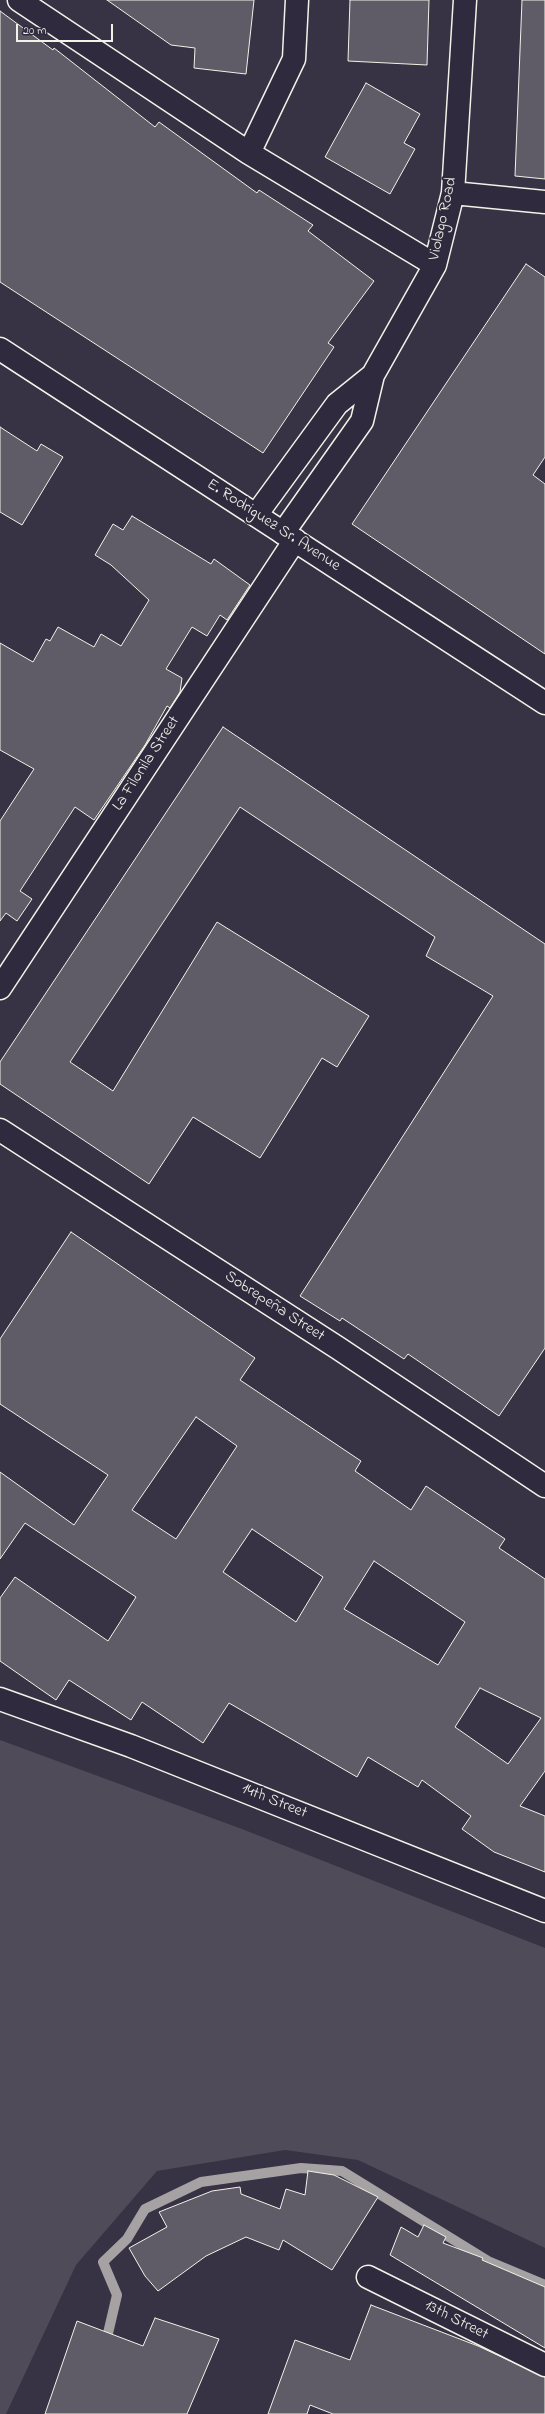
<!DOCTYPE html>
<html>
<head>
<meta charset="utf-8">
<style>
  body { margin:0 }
  #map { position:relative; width:545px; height:2414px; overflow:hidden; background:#373244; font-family:"Indie Flower",sans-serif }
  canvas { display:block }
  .scale { position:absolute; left:16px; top:24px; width:97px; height:18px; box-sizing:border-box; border:2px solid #f4f1e8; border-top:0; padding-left:5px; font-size:12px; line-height:14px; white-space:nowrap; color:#f4f1e8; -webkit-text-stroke:3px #2f2a3d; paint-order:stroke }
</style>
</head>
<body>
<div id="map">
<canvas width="545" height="2414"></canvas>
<div class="scale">20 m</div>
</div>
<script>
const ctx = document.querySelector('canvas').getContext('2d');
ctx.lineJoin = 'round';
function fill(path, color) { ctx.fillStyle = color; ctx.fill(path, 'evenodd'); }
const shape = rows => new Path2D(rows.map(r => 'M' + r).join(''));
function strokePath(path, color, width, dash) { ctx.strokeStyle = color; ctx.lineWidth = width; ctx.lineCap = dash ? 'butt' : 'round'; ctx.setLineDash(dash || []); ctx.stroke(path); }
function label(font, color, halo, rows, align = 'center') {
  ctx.font = font + ' "Indie Flower",sans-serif'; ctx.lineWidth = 4; ctx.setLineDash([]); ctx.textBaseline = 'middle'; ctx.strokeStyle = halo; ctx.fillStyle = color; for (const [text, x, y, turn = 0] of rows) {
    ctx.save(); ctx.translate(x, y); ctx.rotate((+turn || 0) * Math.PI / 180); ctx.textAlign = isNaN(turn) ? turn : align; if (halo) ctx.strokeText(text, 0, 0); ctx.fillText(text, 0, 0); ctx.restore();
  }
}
fill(shape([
  [0,1740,242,1829,545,1948,545,2248,358,2160,285,2150,157,2171,76,2265,6,2414,0,2414]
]), '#504b59');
strokePath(shape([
  [105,2346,117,2295,103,2262,127,2239,145,2209,201,2182,301,2168,342,2171,488,2261,545,2285]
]), '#a6a2a4', 10);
const building = shape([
  [107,0,254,0,246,74,194,68,195,48,171,45,107,0],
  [350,0,429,0,427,65,348,61,350,0],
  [522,0,545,0,545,179,515,176,522,0],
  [0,11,53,50,54,48,155,127,159,122,257,193,259,190,313,225,308,231,374,281,328,343,334,347,263,453,0,282,0,11],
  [366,83,420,114,404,143,415,149,390,194,325,157,366,83],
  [526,264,545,277,545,457,533,475,545,484,545,654,352,524,526,264],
  [0,427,37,451,41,444,63,457,22,525,0,512,0,427],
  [132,516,211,564,214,559,250,585,227,620,220,615,207,636,192,627,166,669,182,678,180,692,170,708,167,706,145,745,94,820,75,807,20,891,32,899,17,921,6,913,0,921,0,821,34,769,0,750,0,643,33,662,46,639,50,641,58,627,94,647,101,634,121,646,149,600,111,565,95,555,113,524,123,530,132,516],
  [223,727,545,944,545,1348,499,1416,408,1354,404,1359,342,1318,340,1321,300,1296,493,996,426,956,435,937,240,807,70,1062,113,1091,217,922,369,1016,337,1067,322,1058,260,1158,193,1117,149,1184,0,1084,0,1062,223,727],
  [71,1232,255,1358,240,1380,361,1461,355,1471,411,1510,426,1486,505,1539,499,1548,545,1579,545,1771,520,1806,545,1816,545,1872,494,1852,462,1829,471,1816,422,1780,418,1787,368,1757,357,1777,229,1703,203,1743,142,1702,131,1720,69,1680,56,1700,0,1661,0,1598,15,1577,108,1641,136,1597,25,1523,0,1559,0,1472,74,1525,108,1475,0,1404,0,1339,71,1232],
  [196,1417,237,1446,176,1539,132,1510,196,1417],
  [252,1529,323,1577,296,1622,223,1572,252,1529],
  [374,1561,465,1622,438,1665,344,1609,374,1561],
  [480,1688,541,1718,508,1764,455,1727,480,1688],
  [308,2171,334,2175,378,2197,332,2270,283,2240,279,2250,246,2237,206,2256,158,2291,145,2276,129,2248,167,2227,159,2212,212,2191,240,2187,241,2194,280,2209,286,2189,305,2195,308,2171],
  [424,2225,446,2237,443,2243,483,2258,482,2260,545,2287,545,2348,390,2255,401,2227,418,2237,424,2225],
  [371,2305,478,2346,545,2377,545,2414,333,2414,310,2405,307,2414,268,2414,295,2340,350,2360,371,2305],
  [155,2318,219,2339,187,2414,45,2414,77,2321,143,2346,155,2318]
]);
fill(building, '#5f5c67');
strokePath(building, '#f4f1e8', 1);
const minor = shape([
  [19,0,249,153,435,265],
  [249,153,294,59,297,0],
  [453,193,545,202],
  [256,515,337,404,373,375],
  [283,533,362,421,373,375,435,265,453,193,465,0],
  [0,988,295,540],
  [0,1130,338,1348,545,1486],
  [0,1699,131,1746,545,1911],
  [368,2277,545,2365]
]);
const major = shape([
  [0,349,545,703]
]);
strokePath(minor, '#f4f1e8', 25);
strokePath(major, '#f4f1e8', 25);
strokePath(minor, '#2f2a3d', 22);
strokePath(major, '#2f2a3d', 22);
label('16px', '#f4f1e8', '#2f2a3d', [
  ["Violago Road",444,219,-78],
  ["E. Rodriguez Sr. Avenue",273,526,33],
  ["La Filonila Street",147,764,-57],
  ["Sobrepeña Street",274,1307,33],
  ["14th Street",274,1802,22],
  ["13th Street",456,2321,27]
]);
</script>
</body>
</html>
